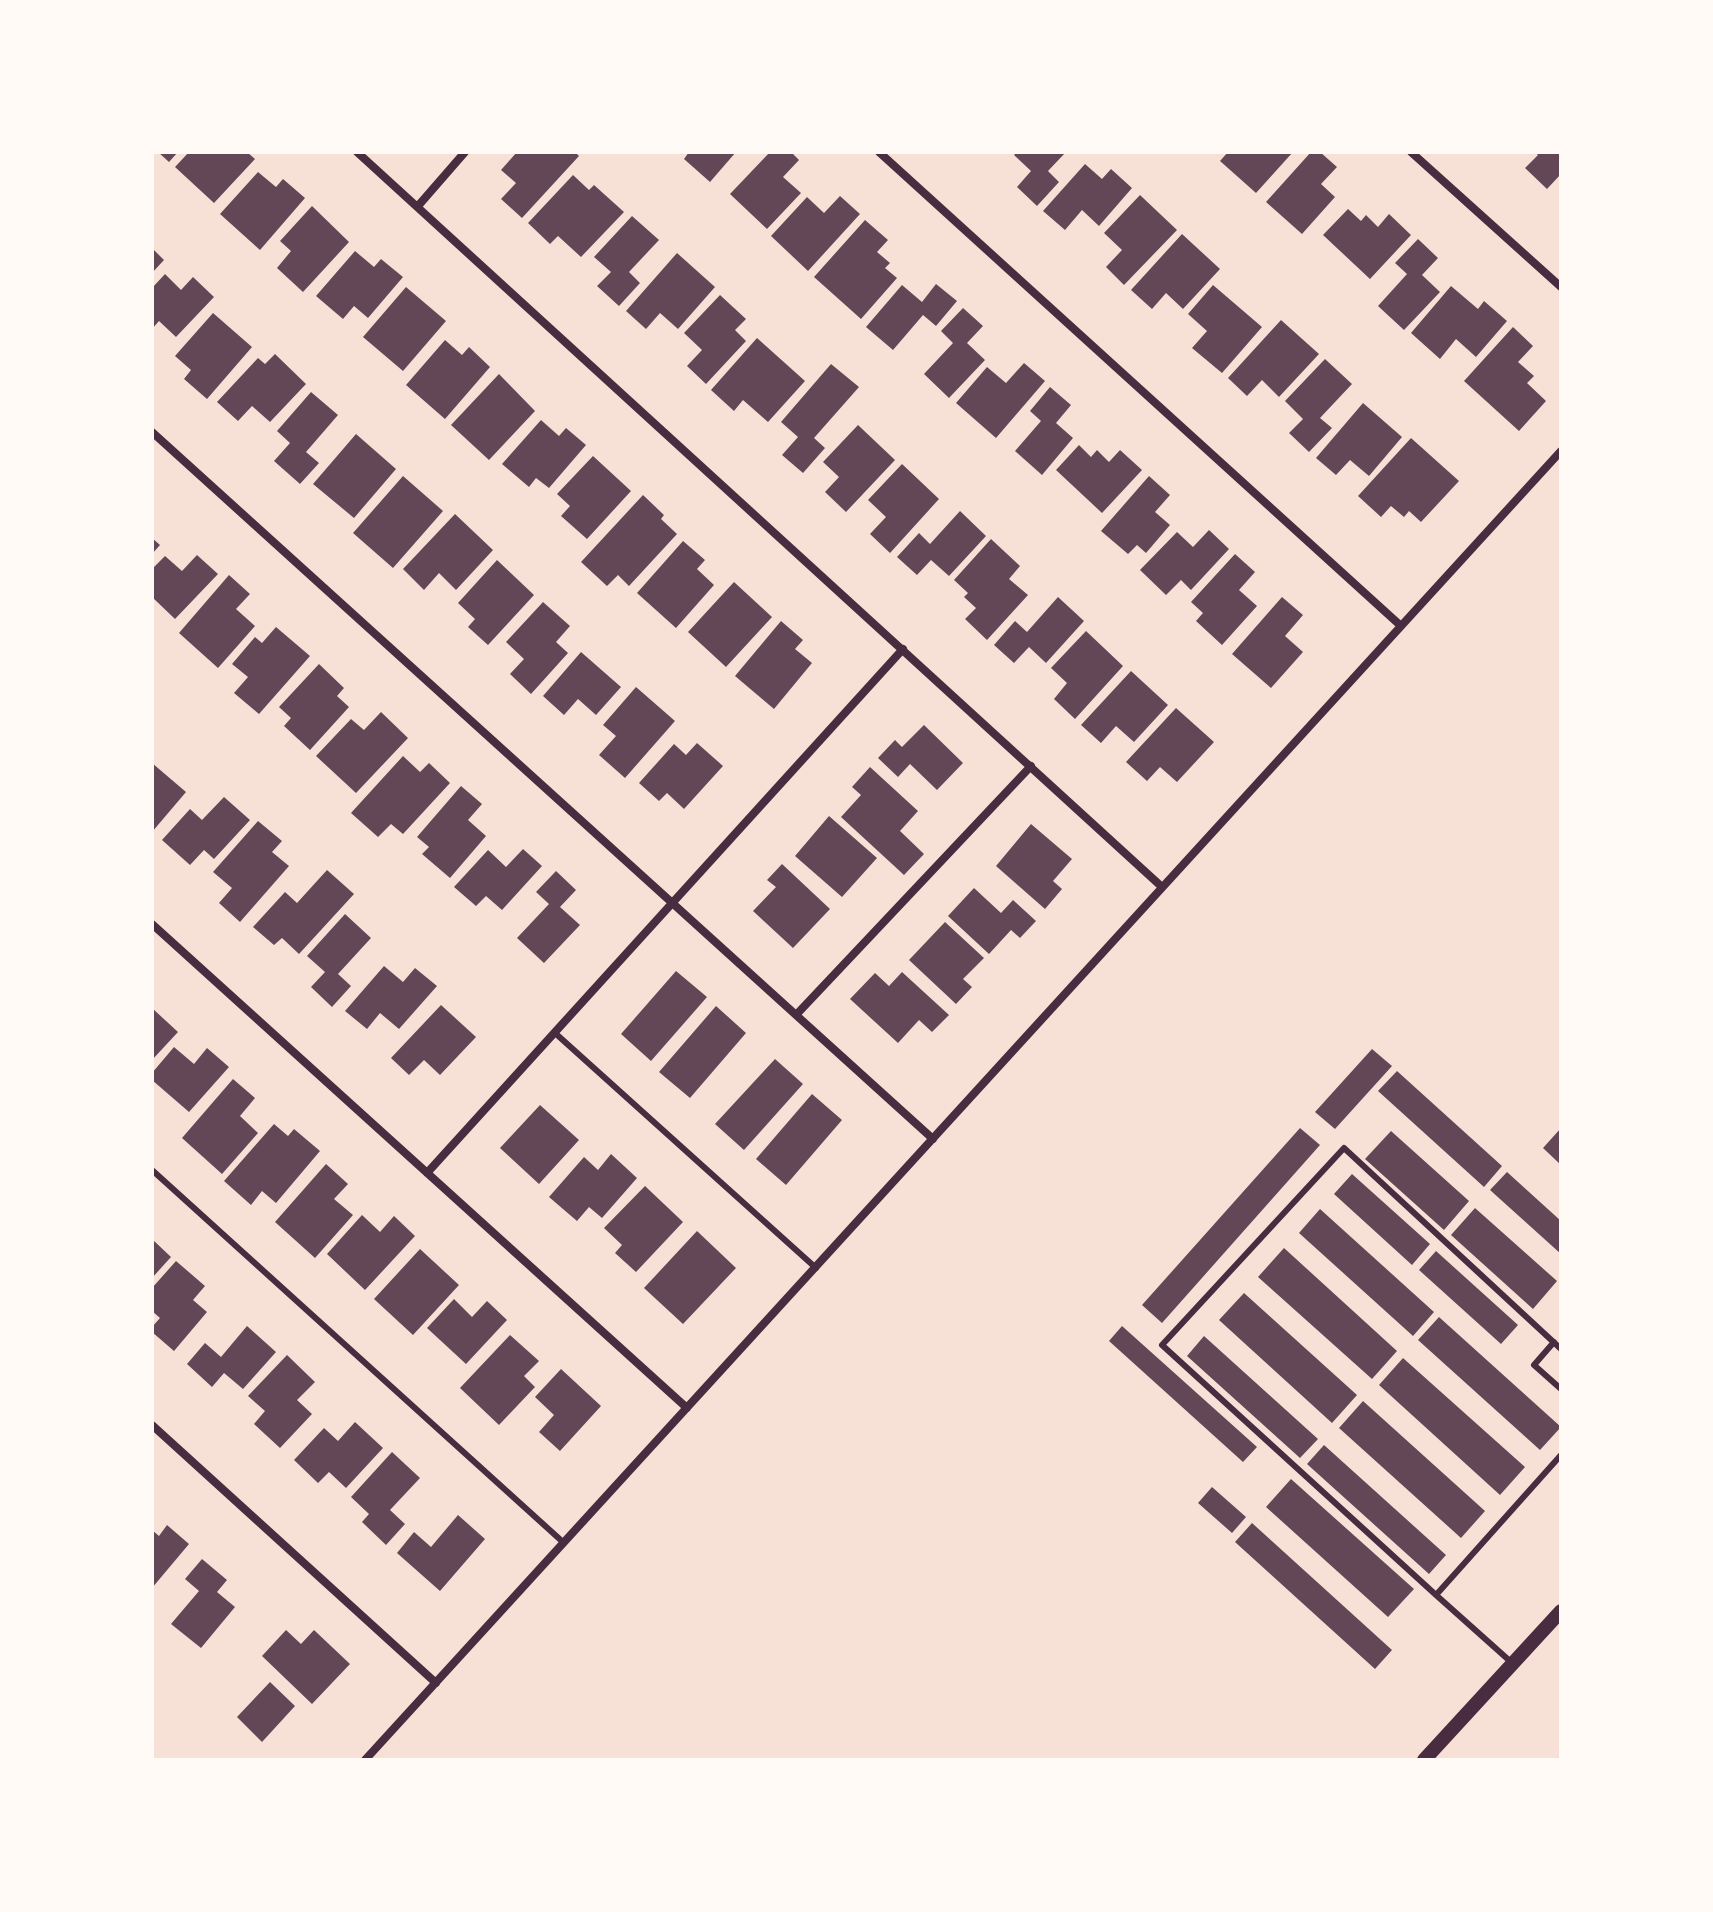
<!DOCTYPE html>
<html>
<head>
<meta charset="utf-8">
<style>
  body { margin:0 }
  #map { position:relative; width:1713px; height:1912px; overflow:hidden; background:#f7e1d7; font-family:Arial,sans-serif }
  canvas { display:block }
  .frame { position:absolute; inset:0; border:154px solid #fffaf5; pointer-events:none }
</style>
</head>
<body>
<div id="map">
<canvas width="1713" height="1912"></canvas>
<div class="frame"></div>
</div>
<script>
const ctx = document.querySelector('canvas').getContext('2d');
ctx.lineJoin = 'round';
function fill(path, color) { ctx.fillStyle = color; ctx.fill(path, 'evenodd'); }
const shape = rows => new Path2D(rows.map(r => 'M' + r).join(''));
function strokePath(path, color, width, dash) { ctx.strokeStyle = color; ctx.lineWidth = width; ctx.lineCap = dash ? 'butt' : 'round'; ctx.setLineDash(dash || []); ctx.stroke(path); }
fill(shape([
  [158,152,178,152,169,162],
  [189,152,247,152,255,159,214,203,175,167],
  [517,152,575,152,579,156,522,218,501,199,516,183,501,170],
  [689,152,736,152,710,182,684,159],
  [770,152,791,152,799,160,783,177,801,193,767,229,730,194],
  [1017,152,1066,152,1048,171,1059,182,1037,206,1017,187,1031,171,1014,155],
  [1228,152,1293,152,1256,193,1220,161],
  [1311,152,1320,152,1337,167,1321,184,1335,197,1302,234,1266,202],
  [1535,152,1561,152,1561,174,1547,189,1525,168,1538,155],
  [1085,164,1102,179,1111,169,1132,188,1099,226,1082,210,1065,230,1043,211],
  [258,172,276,187,283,179,305,198,260,250,220,214],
  [573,175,589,190,594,185,624,212,581,257,558,236,550,244,528,223],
  [1140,195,1177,230,1124,285,1106,267,1122,250,1104,233],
  [840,196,860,214,808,271,771,236,807,197,824,213],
  [312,206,349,242,303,292,277,268,291,251,280,241],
  [1348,209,1361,221,1366,215,1378,227,1389,214,1411,235,1370,279,1323,235],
  [632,216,659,240,629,272,640,283,619,306,597,286,611,272,594,257],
  [865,220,888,240,877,252,890,263,885,268,897,278,861,319,814,277],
  [1182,234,1220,269,1183,309,1166,293,1152,309,1131,290],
  [1418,239,1438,258,1422,275,1440,292,1404,330,1378,306,1407,274,1395,263],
  [152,248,164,260,152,273],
  [355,251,374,267,381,259,403,277,368,318,354,306,343,319,316,296],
  [677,253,715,287,678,329,660,313,646,329,626,311],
  [165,274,181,290,193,277,214,297,176,337,159,321,152,329,152,288],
  [936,284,957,301,936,326,923,315,893,350,866,327,902,285,922,302],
  [1213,285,1262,327,1222,373,1192,348,1207,331,1188,314],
  [1451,286,1478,309,1484,301,1507,321,1476,357,1456,339,1440,359,1411,333],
  [406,287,446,321,403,371,363,337],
  [720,295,746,319,735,330,746,341,706,384,687,366,702,350,684,333],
  [963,308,983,326,967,343,985,360,949,398,924,374,953,343,941,331],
  [213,313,252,347,207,399,184,379,191,370,175,356],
  [1281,320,1319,354,1279,397,1262,380,1247,396,1228,378],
  [1513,327,1533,346,1518,362,1534,376,1527,383,1546,401,1519,431,1464,381],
  [757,338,805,381,768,422,743,400,734,411,711,390],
  [445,340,462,355,469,347,490,367,445,419,406,385],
  [275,354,306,384,270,422,252,406,238,421,217,402,258,358,265,364],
  [1325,359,1352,384,1320,418,1332,428,1309,452,1289,433,1303,419,1285,401],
  [1024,363,1045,381,996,438,956,403,987,367,1006,383],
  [831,364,859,387,814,438,825,448,803,473,782,455,798,437,781,422],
  [499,374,535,411,489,460,451,425],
  [1050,387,1071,405,1056,423,1073,438,1042,475,1015,451,1041,421,1030,411],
  [311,392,338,415,306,452,319,463,300,484,274,461,290,443,277,431],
  [1363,403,1402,437,1369,476,1350,460,1336,475,1316,458],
  [541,420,559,436,566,428,586,445,549,488,536,478,529,487,502,464],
  [858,425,895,460,846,512,825,492,839,477,823,462],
  [356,434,396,469,354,518,313,484],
  [1411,438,1459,481,1421,522,1409,511,1404,517,1391,506,1381,517,1358,496],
  [1079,445,1091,457,1097,450,1109,462,1120,450,1142,470,1102,513,1056,470],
  [593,456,631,491,587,539,561,516,570,506,557,494],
  [902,464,939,499,890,553,870,534,886,517,868,500],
  [403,476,443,511,393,568,353,533],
  [1149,476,1170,495,1155,512,1170,525,1146,553,1137,545,1128,554,1101,531],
  [643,495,664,515,661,519,677,534,629,586,618,575,607,586,581,562],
  [960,511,986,536,949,576,931,560,917,575,897,557,919,533,930,544],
  [455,514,493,550,456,590,439,573,424,590,403,569],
  [1209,530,1229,549,1191,590,1181,580,1166,595,1140,570,1177,532,1193,547],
  [152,538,160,545,152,554],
  [991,539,1020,566,1009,579,1028,595,987,640,965,619,976,608,964,597,968,593,954,580],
  [683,541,705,560,697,569,714,585,676,628,637,593],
  [1235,554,1255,572,1239,590,1257,606,1222,645,1196,621,1203,613,1191,602],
  [197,555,218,574,175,619,152,597,152,569,165,556,182,571],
  [497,560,534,595,488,645,468,627,475,619,458,603],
  [229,575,250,594,236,609,255,626,218,668,179,633],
  [734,582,772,617,726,667,688,632],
  [1058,597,1084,621,1046,663,1029,647,1014,663,994,645,1015,621,1027,632],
  [1282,597,1303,615,1285,636,1303,652,1271,688,1232,654],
  [543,602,570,626,556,642,568,653,531,694,510,674,524,659,506,642],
  [781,621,803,640,795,649,812,663,774,709,735,676],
  [276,627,310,656,259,714,234,693,248,677,232,664,255,637,262,643],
  [1086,631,1123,666,1075,719,1054,699,1067,683,1051,668],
  [581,652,621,687,596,715,578,699,564,715,543,696],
  [319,664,344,688,337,696,349,707,310,750,284,726,291,718,279,707],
  [1131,671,1168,705,1134,742,1116,726,1101,743,1081,725],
  [636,687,675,721,625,778,599,755,616,736,603,725],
  [1176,708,1214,742,1177,782,1160,767,1147,781,1126,762],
  [381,712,408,738,356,793,316,756,351,719,364,730],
  [924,725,963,763,937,790,910,764,898,777,878,758,895,740,902,747],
  [697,743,723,766,684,809,667,793,659,801,639,783,674,744,686,755],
  [403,756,420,772,429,763,450,783,403,834,391,824,378,837,351,813],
  [152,763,186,792,152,832],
  [870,767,918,811,900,831,924,854,904,875,841,817,861,795,852,787],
  [461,786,482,804,468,820,486,836,450,878,422,854,429,847,417,837],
  [224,797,250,820,214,859,204,850,190,865,162,840,190,809,202,820],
  [829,816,877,858,842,897,795,856],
  [258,821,282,841,272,852,289,866,240,922,219,903,232,888,213,872],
  [1031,824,1072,859,1053,881,1062,889,1045,909,996,866],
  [523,849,542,866,502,910,486,896,476,906,454,887,488,850,506,867],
  [782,864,830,909,793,948,753,911,776,887,767,880],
  [327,870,354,894,299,954,282,938,274,945,253,927,285,892,297,903],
  [556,871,576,890,560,907,580,925,544,963,517,938,549,904,536,892],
  [974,888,1001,913,1013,900,1036,921,1020,938,1011,930,989,954,948,916],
  [345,914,371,938,338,974,351,986,332,1007,311,987,325,972,307,956],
  [945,922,984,958,963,979,972,987,956,1004,909,960],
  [384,966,403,982,415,968,437,986,399,1029,380,1013,367,1029,345,1011],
  [676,971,707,997,651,1061,621,1034],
  [902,972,949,1015,932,1032,919,1020,898,1043,850,999,875,973,889,986],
  [441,1005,476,1037,440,1075,424,1060,409,1075,391,1058],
  [716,1006,746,1033,690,1098,659,1072],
  [152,1008,178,1032,152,1060],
  [174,1047,194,1064,207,1048,229,1067,189,1112,152,1080,152,1073],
  [1372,1049,1392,1066,1335,1129,1315,1112],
  [775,1059,803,1084,744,1150,715,1124],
  [1397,1071,1502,1166,1484,1187,1378,1091],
  [233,1079,255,1098,240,1116,258,1133,222,1174,182,1138],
  [812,1094,842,1120,786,1185,756,1159],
  [540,1105,579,1140,539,1184,500,1148],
  [274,1124,288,1136,294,1129,320,1151,276,1203,262,1191,251,1205,224,1181],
  [1300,1128,1320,1145,1162,1323,1142,1305],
  [1561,1128,1561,1165,1543,1148],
  [1391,1131,1469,1201,1444,1230,1365,1159],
  [611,1154,637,1178,602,1218,589,1207,577,1221,549,1197,584,1157,598,1170],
  [326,1164,348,1184,334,1199,353,1215,315,1258,275,1222],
  [1507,1172,1561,1221,1561,1254,1490,1190],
  [1352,1174,1430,1244,1412,1265,1334,1194],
  [645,1186,683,1222,636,1272,615,1253,622,1245,604,1228],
  [1475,1208,1557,1281,1533,1309,1451,1235],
  [1320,1209,1434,1312,1413,1336,1299,1233],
  [362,1215,380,1232,394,1216,415,1236,365,1290,327,1254],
  [697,1231,736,1268,683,1324,644,1288],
  [152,1239,171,1257,152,1278],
  [1284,1248,1397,1351,1372,1379,1258,1277],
  [420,1249,459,1285,413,1335,374,1299],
  [1436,1251,1518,1325,1501,1344,1419,1270],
  [176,1261,205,1286,193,1300,207,1312,174,1351,152,1332,152,1327,160,1318,152,1311,152,1288],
  [1244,1293,1357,1395,1332,1423,1219,1320],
  [454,1299,472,1317,487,1301,507,1320,466,1364,427,1328],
  [1439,1317,1561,1427,1540,1450,1418,1340],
  [247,1326,276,1352,243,1389,224,1373,212,1387,187,1364,205,1343,221,1357],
  [1122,1326,1257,1447,1243,1462,1109,1341],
  [510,1335,539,1361,524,1376,535,1387,499,1425,460,1388],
  [1204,1336,1318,1439,1300,1458,1187,1356],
  [287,1355,315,1382,297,1400,312,1414,280,1448,254,1424,265,1411,248,1396],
  [1403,1358,1525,1467,1500,1495,1379,1385],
  [561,1369,601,1406,560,1451,539,1432,554,1415,535,1397],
  [1363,1401,1485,1511,1461,1538,1339,1428],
  [355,1422,383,1448,346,1488,329,1472,318,1483,294,1460,324,1428,338,1441],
  [1324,1445,1446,1555,1429,1574,1307,1464],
  [392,1452,420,1478,390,1510,405,1524,386,1545,362,1522,369,1514,351,1497],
  [1291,1479,1414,1589,1388,1617,1266,1507],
  [1212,1487,1246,1517,1232,1533,1198,1503],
  [458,1515,485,1539,440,1591,397,1553,414,1532,431,1547],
  [1252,1523,1392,1650,1375,1669,1235,1542],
  [167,1525,189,1544,152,1588,152,1530,159,1536],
  [202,1559,227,1580,217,1592,235,1607,201,1648,171,1624,199,1591,185,1579],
  [286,1630,301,1644,314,1630,350,1664,312,1704,262,1656],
  [270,1682,295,1706,262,1742,237,1717]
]), '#644757');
strokePath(shape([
  [555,1033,816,1268],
  [152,1170,564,1543],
  [1554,1342,1534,1365,1561,1389],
  [1561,1349,1344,1148,1162,1345,1436,1595,1561,1455],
  [1436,1595,1511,1662]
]), '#4a2c40', 6);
strokePath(shape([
  [357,152,1162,887],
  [879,152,1401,626],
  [1411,152,1561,287],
  [418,206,465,152],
  [152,432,933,1139],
  [152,924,687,1408],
  [796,1015,1031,766],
  [427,1173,903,649],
  [152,1425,436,1683],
  [365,1760,1561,451]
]), '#4a2c40', 8);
strokePath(shape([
  [1424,1760,1561,1611]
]), '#4a2c40', 14);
</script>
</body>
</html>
